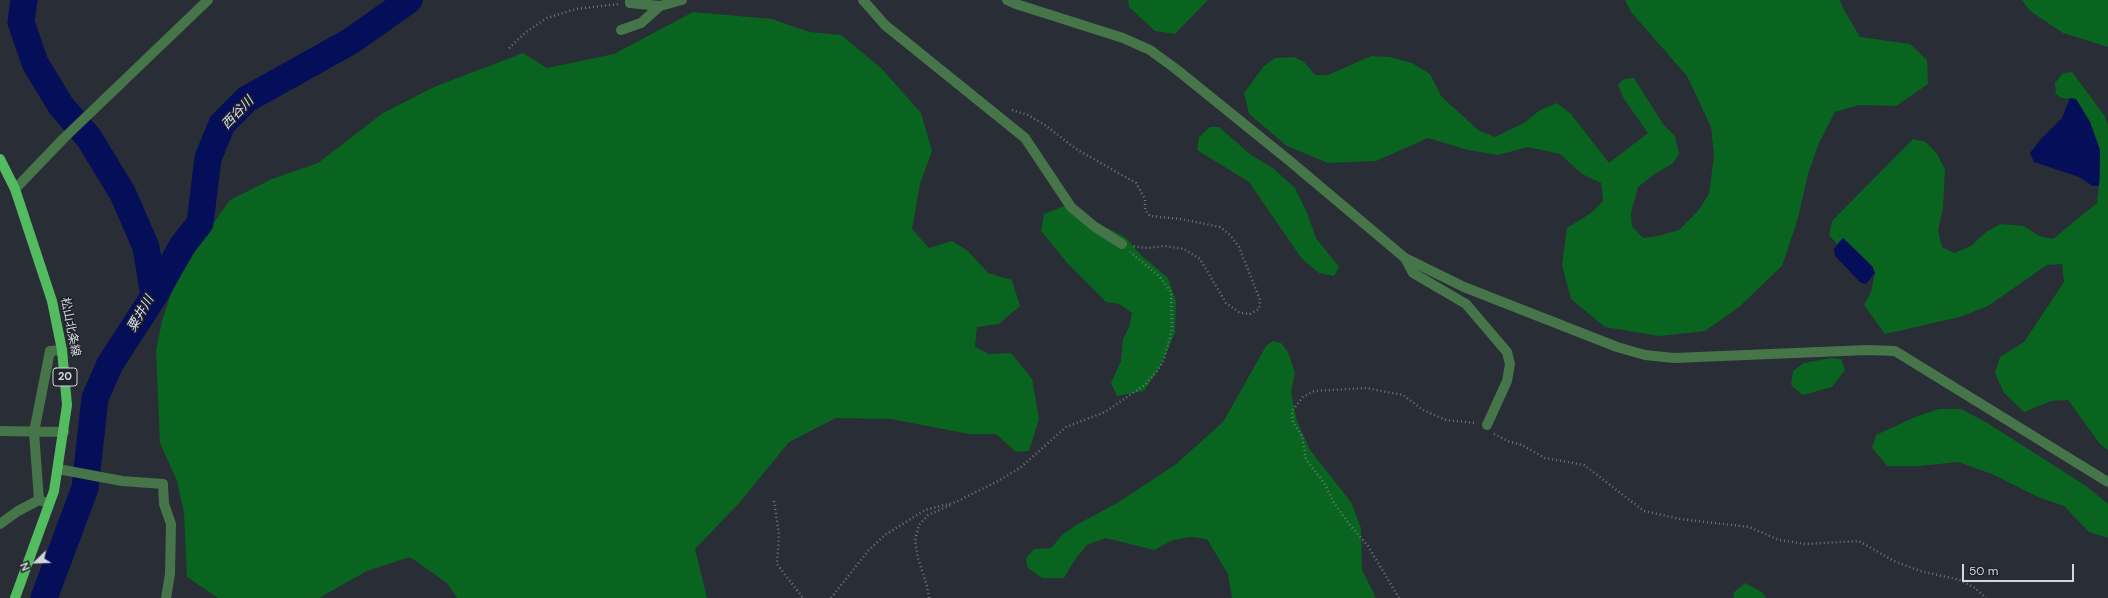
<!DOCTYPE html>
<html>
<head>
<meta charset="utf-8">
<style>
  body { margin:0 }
  #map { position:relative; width:2108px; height:598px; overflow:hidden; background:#292d35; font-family:"DM Sans",sans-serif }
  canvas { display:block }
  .north { position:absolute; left:16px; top:542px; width:40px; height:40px; -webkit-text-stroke:3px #20232b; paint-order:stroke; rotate:247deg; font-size:11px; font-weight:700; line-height:16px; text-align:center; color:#d3d6db }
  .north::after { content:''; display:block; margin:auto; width:14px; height:18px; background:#d3d6db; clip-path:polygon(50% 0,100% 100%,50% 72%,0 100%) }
  .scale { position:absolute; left:1962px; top:564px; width:112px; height:18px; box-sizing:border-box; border:2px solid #d3d6db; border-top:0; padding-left:5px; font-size:12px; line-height:14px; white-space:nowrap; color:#d3d6db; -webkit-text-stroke:3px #20232b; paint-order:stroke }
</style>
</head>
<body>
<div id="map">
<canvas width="2108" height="598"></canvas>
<div class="north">N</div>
<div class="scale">50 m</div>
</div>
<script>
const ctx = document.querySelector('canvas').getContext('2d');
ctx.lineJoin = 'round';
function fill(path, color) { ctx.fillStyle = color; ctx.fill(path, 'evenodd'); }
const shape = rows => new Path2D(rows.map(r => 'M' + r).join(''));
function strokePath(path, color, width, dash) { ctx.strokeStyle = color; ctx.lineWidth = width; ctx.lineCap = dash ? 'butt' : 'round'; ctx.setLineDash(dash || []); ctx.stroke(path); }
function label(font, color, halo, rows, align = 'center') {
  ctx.font = font + ' "DM Sans","Noto Sans JP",sans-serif'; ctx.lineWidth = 3; ctx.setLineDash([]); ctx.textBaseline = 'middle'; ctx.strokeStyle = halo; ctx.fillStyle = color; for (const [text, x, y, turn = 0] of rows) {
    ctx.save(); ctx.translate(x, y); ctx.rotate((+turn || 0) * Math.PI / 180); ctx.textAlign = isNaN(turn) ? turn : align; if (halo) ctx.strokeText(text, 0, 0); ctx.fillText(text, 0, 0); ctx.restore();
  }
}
fill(shape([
  [1128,0,1208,0,1175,34,1155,31,1129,7],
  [1625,0,1840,0,1844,10,1860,37,1910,44,1927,60,1928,84,1896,106,1859,105,1835,112,1819,143,1808,174,1798,218,1782,266,1739,307,1705,331,1659,336,1605,327,1571,299,1562,265,1567,228,1591,213,1603,201,1601,183,1582,174,1560,154,1528,147,1498,155,1468,150,1428,138,1376,161,1328,163,1287,146,1249,114,1244,93,1264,66,1275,58,1294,57,1304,62,1315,75,1328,75,1371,56,1390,57,1412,63,1430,74,1441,96,1478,130,1495,137,1524,123,1540,110,1557,103,1571,114,1609,163,1648,133,1624,99,1618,85,1624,79,1634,78,1663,124,1675,136,1679,154,1672,164,1653,175,1638,187,1631,213,1632,226,1643,238,1658,236,1679,230,1698,211,1709,194,1714,156,1711,127,1687,76,1631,12],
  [2022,0,2108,0,2108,47,2063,33,2030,11],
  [693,12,772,19,809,32,841,35,881,68,921,113,932,151,920,184,912,229,929,248,952,241,968,251,988,273,1012,280,1020,306,999,324,977,327,975,347,989,354,1011,353,1032,379,1039,419,1029,451,1016,452,996,434,969,434,891,419,836,418,789,442,740,502,695,549,707,598,457,598,447,583,410,557,367,571,319,598,218,598,187,577,184,513,177,481,160,443,156,351,162,321,173,288,207,232,230,200,272,179,318,163,383,113,434,87,523,53,547,68,614,54],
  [2072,72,2104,115,2108,125,2108,450,2100,444,2068,400,2051,401,2024,412,2004,393,1995,373,2000,357,2024,342,2064,282,2062,264,2047,265,1988,306,1960,317,1885,334,1864,305,1871,292,1875,273,1872,266,1843,238,1837,244,1829,235,1832,221,1913,139,1926,142,1937,154,1945,169,1943,209,1938,230,1942,247,1954,253,1971,246,1986,232,2000,224,2024,226,2039,236,2053,239,2097,203,2100,176,2100,150,2090,122,2076,99,2061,98,2056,94,2055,83,2063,73],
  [1210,127,1219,127,1251,155,1273,168,1295,188,1307,213,1316,238,1339,267,1334,276,1319,273,1302,259,1249,182,1197,150,1199,137],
  [1064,206,1125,237,1141,255,1168,278,1176,301,1175,333,1161,365,1144,391,1117,396,1111,383,1121,361,1123,339,1129,327,1132,313,1119,304,1106,302,1069,265,1041,231,1044,214],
  [1273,341,1281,343,1288,352,1295,373,1291,392,1297,421,1310,450,1351,502,1361,528,1362,570,1376,598,1232,598,1228,574,1207,539,1191,537,1173,540,1154,550,1106,538,1087,545,1074,561,1064,578,1042,578,1027,567,1026,558,1034,549,1051,548,1063,534,1078,524,1117,503,1175,465,1223,422,1266,346],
  [1831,358,1841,359,1845,370,1832,387,1803,395,1791,385,1793,371,1804,363],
  [1939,409,1961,409,1989,424,2086,486,2108,504,2108,538,2089,532,2064,506,2038,497,1992,474,1958,462,1920,466,1887,466,1872,448,1876,435,1915,417],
  [1745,583,1762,592,1766,598,1734,598,1733,593]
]), '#09641f');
fill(shape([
  [2070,98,2076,99,2090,122,2100,150,2099,186,2093,186,2079,177,2034,162,2030,153,2041,139,2062,118],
  [1843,238,1872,266,1875,273,1866,284,1861,283,1835,256,1834,249]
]), '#050e59');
strokePath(shape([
  [24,0,21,22,35,63,61,106,89,138,123,194,146,247,154,296],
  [44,598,85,488,95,398,110,364,154,296,182,246,200,223,208,158,222,124,247,99,351,41,409,0]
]), '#050e59', 27);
strokePath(shape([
  [509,48,526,32,547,18,576,9,619,4],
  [1012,110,1028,115,1045,125,1076,149,1136,183,1145,199,1145,210,1150,216,1181,219,1220,227,1230,235,1239,247,1260,300,1259,309,1250,314,1240,313,1226,303,1200,259,1184,249,1165,246,1145,248,1132,246],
  [1494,434,1510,442,1522,445,1545,458,1584,465,1644,511,1680,519,1749,527,1779,540,1805,544,1859,541,1894,561,1920,571,1960,580,1975,588,1986,598],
  [774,501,779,534,777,564,803,598],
  [831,598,868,551,885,535,925,510,956,502,998,481,1020,468,1066,427,1105,412,1146,384,1157,371,1164,360,1172,329,1171,292,1159,276,1130,252],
  [929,598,927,586,918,558,915,540,919,525,928,515,951,505],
  [1399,598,1368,546,1350,525,1334,503,1326,486,1306,459,1302,436,1293,422,1292,411,1303,397,1314,391,1366,388,1403,395,1423,410,1446,420,1476,423]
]), '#72767c', 2.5, [1, 3]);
strokePath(shape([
  [630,0,630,3,660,6,682,0],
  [863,0,885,25,1025,138,1071,207,1095,227,1122,244],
  [1007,0,1016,4,1123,38,1150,50,1176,69,1291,162,1405,258,1464,287,1617,347,1645,355,1674,358,1867,350,1895,351,2108,482],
  [621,30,641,23,660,6],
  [15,189,64,138,208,0],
  [1405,258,1413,273,1466,304,1507,352,1510,364,1507,381,1487,425],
  [0,431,64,432],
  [58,469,122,481,163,484,164,504,171,524,170,574,166,598],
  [39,500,34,432,50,351,62,350],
  [0,524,18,511,39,500,45,502]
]), '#467549', 10);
strokePath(shape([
  [0,159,15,189,52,301,62,350,67,405,54,491,15,598]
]), '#54bc60', 10);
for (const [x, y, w] of [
  [65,377,24]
]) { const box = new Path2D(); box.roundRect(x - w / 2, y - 9, w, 18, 3); ctx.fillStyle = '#20232b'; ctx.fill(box); strokePath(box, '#d3d6db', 1); }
label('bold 11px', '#d3d6db', null, [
  ["20",65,377]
]);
label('12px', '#d3d6db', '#20232b', [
  ["松山北条線",70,327,79]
]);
label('italic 13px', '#d5dff5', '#20232b', [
  ["西谷川",238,113,-46],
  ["粟井川",141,314,-60]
]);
</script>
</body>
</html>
